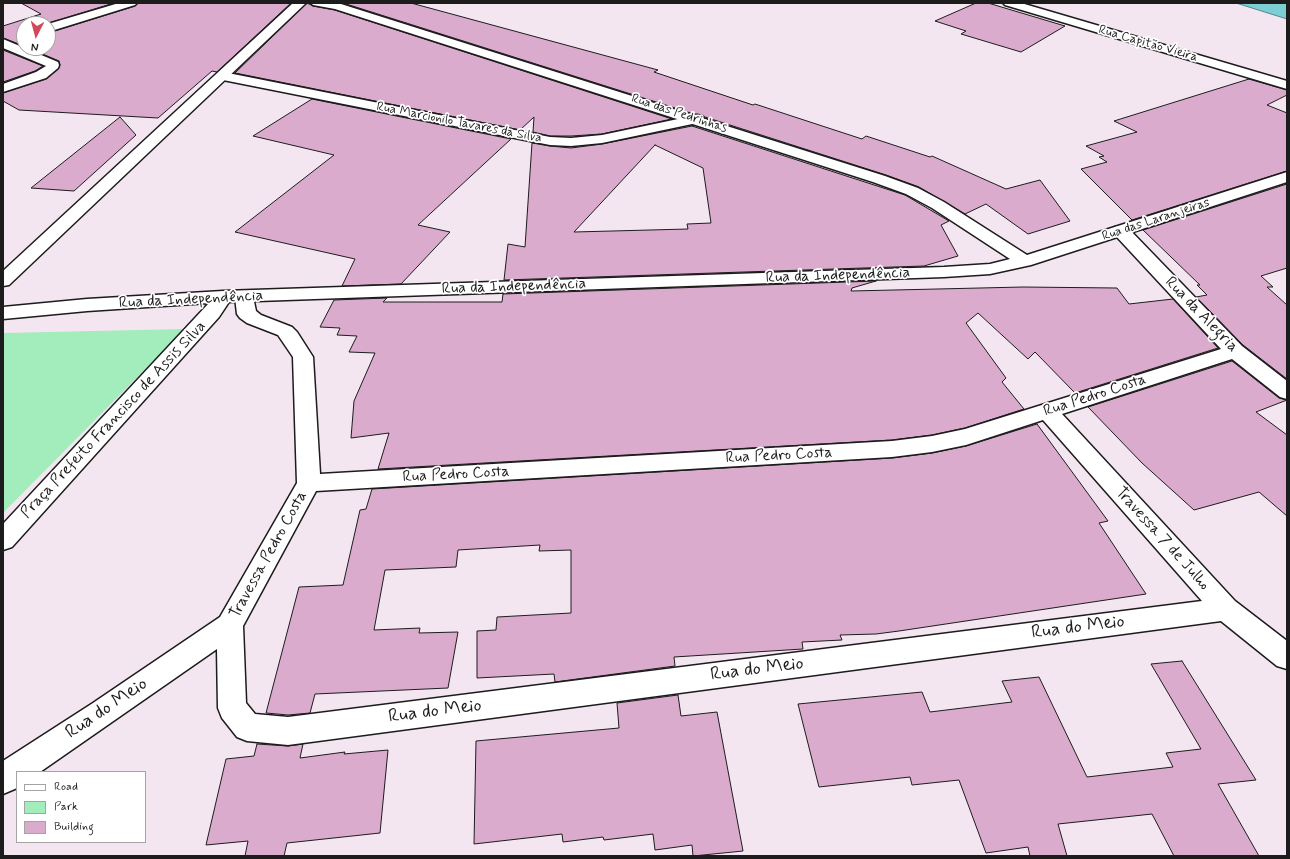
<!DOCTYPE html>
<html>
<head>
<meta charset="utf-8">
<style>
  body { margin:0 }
  #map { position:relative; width:1290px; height:859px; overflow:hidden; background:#f4e6f0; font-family:Mynerve,sans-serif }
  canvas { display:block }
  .frame { position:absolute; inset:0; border:4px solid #1c1c1c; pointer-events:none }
  .legend { position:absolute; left:16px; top:771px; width:130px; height:72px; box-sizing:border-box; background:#fff; border:1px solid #a4a4a4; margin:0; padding:5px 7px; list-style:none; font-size:12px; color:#1c1c1c }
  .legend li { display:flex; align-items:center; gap:8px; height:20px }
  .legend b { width:20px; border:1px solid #a4a4a4 }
  .north { position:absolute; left:16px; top:16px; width:40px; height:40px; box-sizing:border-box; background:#fff; border:1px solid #a4a4a4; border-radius:50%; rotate:186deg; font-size:11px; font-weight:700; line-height:16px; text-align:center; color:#1c1c1c }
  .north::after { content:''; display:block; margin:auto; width:14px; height:18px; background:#d1495b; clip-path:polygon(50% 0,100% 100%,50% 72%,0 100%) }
</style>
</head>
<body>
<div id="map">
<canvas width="1290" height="859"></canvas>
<div class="frame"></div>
<ul class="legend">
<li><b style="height:5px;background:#fff"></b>Road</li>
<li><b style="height:11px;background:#a3ecbb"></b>Park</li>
<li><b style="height:11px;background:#daabcc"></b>Building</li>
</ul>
<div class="north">N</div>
</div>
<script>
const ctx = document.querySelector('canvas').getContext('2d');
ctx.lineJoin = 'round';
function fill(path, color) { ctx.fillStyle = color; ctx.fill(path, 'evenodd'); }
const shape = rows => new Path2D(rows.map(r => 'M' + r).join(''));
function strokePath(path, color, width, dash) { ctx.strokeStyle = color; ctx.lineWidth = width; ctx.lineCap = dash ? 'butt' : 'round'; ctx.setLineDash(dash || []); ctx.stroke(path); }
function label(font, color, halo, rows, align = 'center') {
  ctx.font = font + ' Mynerve,sans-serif'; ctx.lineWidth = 3.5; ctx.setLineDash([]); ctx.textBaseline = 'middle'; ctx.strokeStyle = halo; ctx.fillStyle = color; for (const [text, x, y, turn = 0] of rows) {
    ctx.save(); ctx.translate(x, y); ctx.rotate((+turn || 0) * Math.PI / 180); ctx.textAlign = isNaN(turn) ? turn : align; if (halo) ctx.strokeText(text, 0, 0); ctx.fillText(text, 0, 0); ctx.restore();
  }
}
fill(shape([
  [185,329,3,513,3,333]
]), '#a3ecbb');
const water = shape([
  [1236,3,1287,3,1287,19,1236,3]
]);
fill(water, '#7ccdd4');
strokePath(water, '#56868a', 1);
const building = shape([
  [21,3,114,3,46,24,24,24,24,46,3,38,3,26,41,14,21,3],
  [138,3,291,3,217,72,212,71,158,118,19,110,3,101,3,93,46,79,59,68,60,65,59,61,28,48,48,48,48,33,135,6,138,3],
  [307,3,313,6,335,10,672,119,602,134,571,136,550,136,533,132,534,117,520,130,235,73,307,3],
  [343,3,411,3,658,70,654,72,753,105,755,104,862,139,866,136,930,157,932,156,1006,189,1040,180,1070,221,1028,234,986,204,965,214,919,187,886,175,705,117,702,115,694,114,343,3],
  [976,3,988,3,1065,26,1021,52,961,34,966,31,935,21,976,3],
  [3,50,43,66,35,71,3,82,3,50],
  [1249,79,1287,90,1287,95,1267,105,1287,113,1287,171,1132,220,1081,169,1107,162,1099,157,1104,156,1086,146,1137,132,1114,121,1249,79],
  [312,99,511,139,418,225,450,232,401,284,342,286,355,259,235,232,334,155,253,136,312,99],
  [120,117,136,135,74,191,31,188,120,117],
  [692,126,905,195,949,221,941,225,958,256,924,266,504,280,508,244,525,247,532,143,550,146,571,148,602,144,692,126],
  [655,145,703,168,711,223,687,224,688,229,574,232,655,145],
  [1287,184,1287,268,1261,276,1273,287,1267,287,1287,305,1287,379,1243,345,1196,297,1207,295,1197,285,1200,285,1143,230,1287,184],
  [876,281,852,288,851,291,1023,287,1117,288,1129,304,1173,299,1218,348,1075,393,1035,352,1028,359,978,313,966,323,1006,378,1002,382,1024,409,965,428,932,435,892,440,378,469,389,433,351,438,354,401,375,353,349,352,357,336,337,335,340,328,320,327,334,300,387,298,383,302,502,302,503,294,876,281],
  [1232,361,1279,398,1287,400,1256,412,1287,435,1287,516,1259,492,1194,510,1142,463,1088,407,1232,361],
  [1037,424,1108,521,1099,523,1146,594,899,631,876,634,840,635,842,640,802,642,803,649,674,657,675,666,555,682,554,674,477,678,477,631,496,630,497,617,571,613,571,550,539,551,540,545,458,550,456,567,385,570,374,630,420,628,419,633,458,632,448,688,315,694,310,713,288,715,266,713,299,587,343,585,360,510,366,509,372,489,892,458,932,453,966,446,1037,424],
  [1182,661,1256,780,1218,784,1259,856,1174,856,1152,814,1058,824,1067,856,1030,856,1028,847,986,853,959,780,912,785,910,777,819,787,798,704,922,692,930,712,1012,702,1002,681,1039,677,1087,777,1173,767,1166,753,1201,749,1151,664,1182,661],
  [678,695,681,716,717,712,743,851,693,856,692,845,655,850,653,834,604,840,603,837,563,842,562,834,474,844,476,741,619,728,617,703,678,695],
  [257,744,288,746,303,744,300,758,345,752,344,754,388,750,380,833,287,843,284,856,245,856,248,841,206,845,226,759,254,756,257,744]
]);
fill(building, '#daabcc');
strokePath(building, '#1c1c1c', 1);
const minor = shape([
  [119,3,137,3,135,5,48,32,48,24,119,3],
  [1003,3,1021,3,1287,81,1287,89,1005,5,1003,3],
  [3,39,58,62,59,65,58,68,46,78,3,92,3,84,36,72,46,66,3,48,3,39],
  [223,72,550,137,571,138,602,135,697,115,702,116,704,119,702,122,697,123,602,143,571,146,550,145,218,79,216,76,218,73,223,72],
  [1121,226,1127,227,1242,346,1287,381,1287,399,1280,397,1232,359,1062,414,1235,601,1287,641,1287,669,1277,666,1221,621,288,745,247,741,237,737,222,718,218,708,217,649,40,772,17,772,17,788,3,794,3,761,93,703,220,617,297,483,293,357,278,335,247,323,240,318,237,314,235,297,237,293,244,291,251,293,253,297,256,311,261,315,292,327,297,332,313,357,320,474,892,441,932,436,965,429,1221,349,1115,235,1112,231,1115,227,1121,226],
  [1043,420,1202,601,288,717,255,714,246,703,243,626,316,491,892,457,932,452,966,445,1043,420]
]);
const tertiary = shape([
  [293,3,306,3,9,285,3,286,3,271,293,3],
  [311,3,341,4,885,176,918,188,944,202,1027,255,1287,172,1287,182,1031,265,990,274,944,277,229,302,219,317,12,547,3,550,3,524,209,303,87,311,3,319,3,307,87,299,223,291,944,267,990,264,1010,259,932,208,906,194,873,182,335,9,313,5,311,3]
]);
strokePath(minor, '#1c1c1c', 3);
strokePath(tertiary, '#1c1c1c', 3);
fill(minor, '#fff');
fill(tertiary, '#fff');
label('13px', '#1c1c1c', '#fff', [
  ["Rua Capitão Vieira",1148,44,16],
  ["Rua das Pedrinhas",679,114,18],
  ["Rua Marcionilo Tavares da Silva",459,123,11],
  ["Rua das Laranjeiras",1156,220,-18]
]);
label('16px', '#1c1c1c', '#fff', [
  ["Rua da Independência",838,276,-2],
  ["Rua da Independência",514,287,-2],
  ["Rua da Independência",191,300,-3],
  ["Rua da Alegria",1201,315,46],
  ["Rua Pedro Costa",1095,396,-18],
  ["Praça Prefeito Francisco de Assis Silva",114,420,-47],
  ["Rua Pedro Costa",779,456,-3],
  ["Rua Pedro Costa",456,475,-3],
  ["Travessa 7 de Julho",1162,539,48],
  ["Travessa Pedro Costa",269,555,-61]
]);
label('19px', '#1c1c1c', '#fff', [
  ["Rua do Meio",1078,628,-7],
  ["Rua do Meio",757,670,-7],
  ["Rua do Meio",107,709,-34],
  ["Rua do Meio",435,712,-7]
]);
</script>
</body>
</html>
